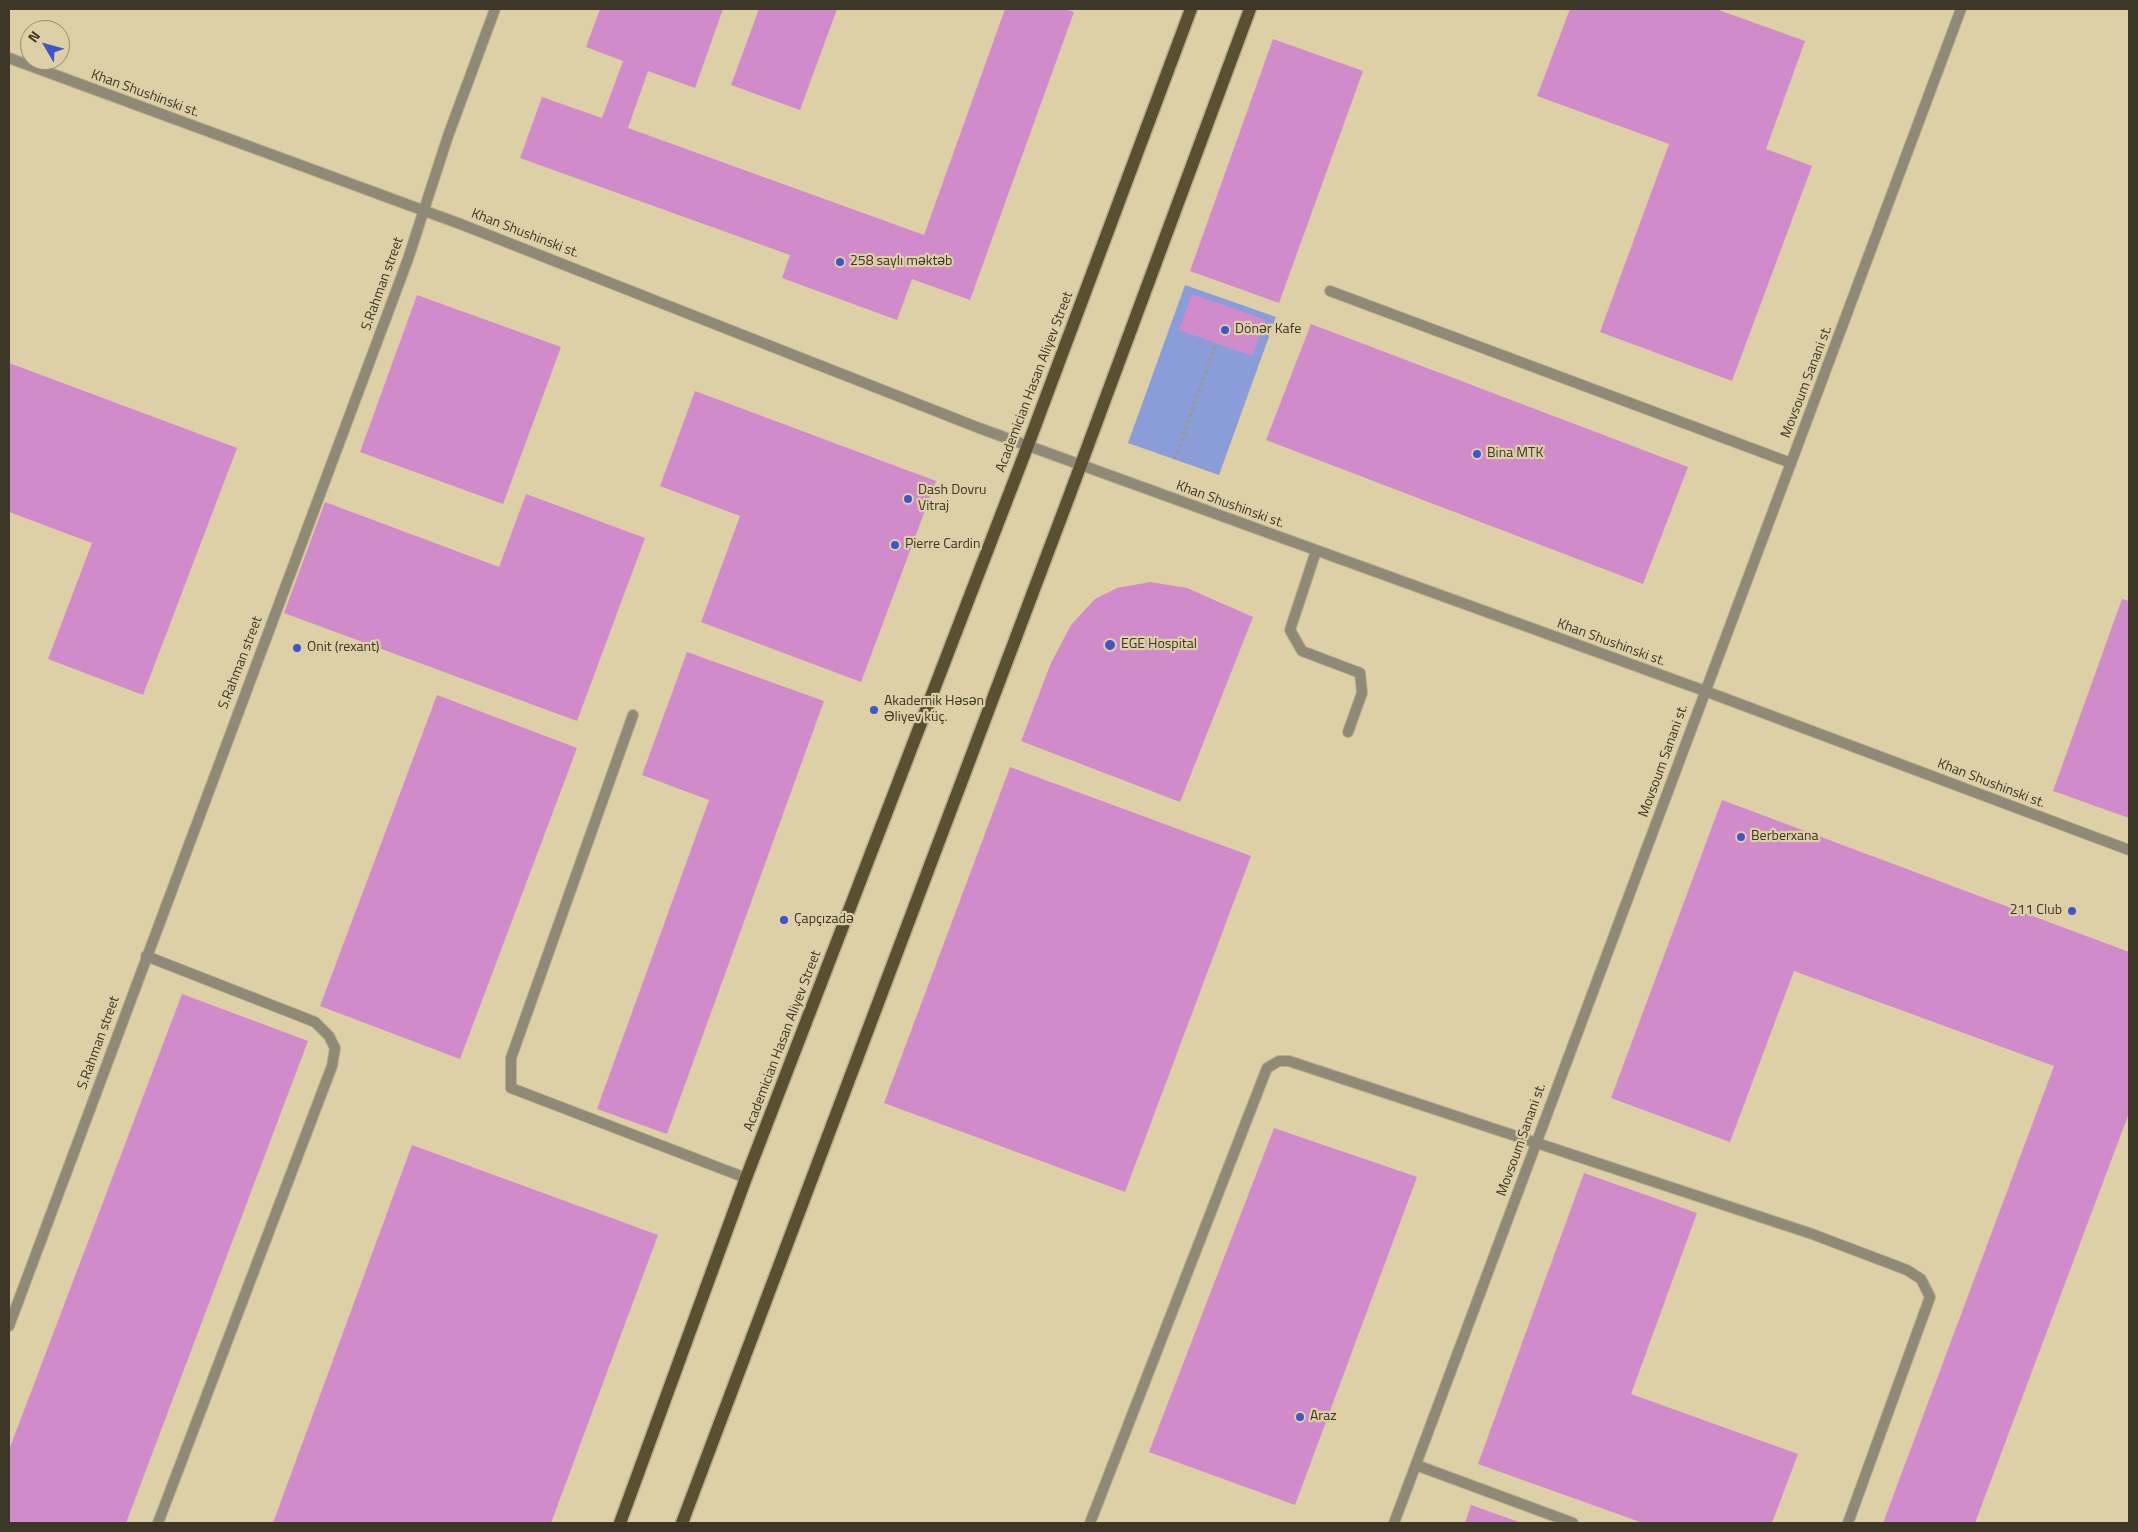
<!DOCTYPE html>
<html>
<head>
<meta charset="utf-8">
<style>
  body { margin:0 }
  #map { position:relative; width:2138px; height:1532px; overflow:hidden; background:#ddcfa6; font-family:"Titillium Web",sans-serif }
  canvas { display:block }
  .frame { position:absolute; inset:0; border:10px solid #3d3727; pointer-events:none }
  .north { position:absolute; left:20px; top:20px; width:50px; height:50px; box-sizing:border-box; background:#ddcfa6; border:1px solid #9d9273; border-radius:50%; rotate:307deg; font-size:14px; font-weight:700; line-height:20px; text-align:center; color:#3d3727 }
  .north::after { content:''; display:block; margin:auto; width:18px; height:22px; background:#4055c9; clip-path:polygon(50% 0,100% 100%,50% 72%,0 100%) }
</style>
</head>
<body>
<div id="map">
<canvas width="2138" height="1532"></canvas>
<div class="frame"></div>
<div class="north">N</div>
</div>
<script>
const ctx = document.querySelector('canvas').getContext('2d');
ctx.lineJoin = 'round';
function fill(path, color) { ctx.fillStyle = color; ctx.fill(path, 'evenodd'); }
const shape = rows => new Path2D(rows.map(r => 'M' + r).join(''));
function strokePath(path, color, width, dash) { ctx.strokeStyle = color; ctx.lineWidth = width; ctx.lineCap = dash ? 'butt' : 'round'; ctx.setLineDash(dash || []); ctx.stroke(path); }
function label(font, color, halo, rows, align = 'center') {
  ctx.font = font + ' "Titillium Web",sans-serif'; ctx.lineWidth = 4.5; ctx.setLineDash([]); ctx.textBaseline = 'middle'; ctx.strokeStyle = halo; ctx.fillStyle = color; for (const [text, x, y, turn = 0] of rows) {
    ctx.save(); ctx.translate(x, y); ctx.rotate((+turn || 0) * Math.PI / 180); ctx.textAlign = isNaN(turn) ? turn : align; if (halo) ctx.strokeText(text, 0, 0); ctx.fillText(text, 0, 0); ctx.restore();
  }
}
fill(shape([
  [1185,285,1276,317,1219,475,1128,443]
]), '#8a9dd9');
fill(shape([
  [600,9,723,9,695,88,648,71,628,128,924,235,1005,9,1064,9,1074,12,970,300,912,279,897,320,782,278,790,255,520,158,542,97,602,118,623,61,586,47],
  [759,9,837,9,800,110,731,85],
  [1570,9,1716,9,1805,41,1766,149,1812,166,1732,381,1600,332,1669,144,1537,96],
  [1273,39,1363,71,1279,303,1190,271],
  [1192,294,1266,320,1252,356,1179,330],
  [417,295,561,347,503,504,360,452],
  [1311,324,1688,467,1643,584,1266,440],
  [9,363,237,448,143,695,48,659,92,543,9,512],
  [695,391,936,481,861,682,701,622,740,516,660,486],
  [526,494,645,538,577,721,284,613,325,502,499,567],
  [1150,582,1187,588,1253,617,1180,802,1021,741,1051,663,1071,625,1095,599,1117,588],
  [2122,599,2129,601,2129,818,2053,791],
  [687,652,824,701,667,1134,597,1109,709,800,642,775],
  [437,695,577,748,460,1059,320,1006],
  [1010,767,1251,856,1125,1192,884,1103],
  [1722,800,2129,952,2129,1113,1975,1523,1883,1523,2054,1066,1794,971,1730,1142,1611,1098],
  [182,994,308,1041,126,1523,9,1523,9,1450],
  [1274,1128,1417,1177,1295,1505,1149,1452],
  [412,1145,658,1235,551,1523,273,1523],
  [1584,1173,1697,1213,1631,1394,1798,1454,1772,1523,1643,1523,1478,1464],
  [1471,1505,1522,1523,1465,1523]
]), '#d28bca');
const lane = shape([
  [1330,291,1791,463],
  [1316,551,1290,630,1302,651,1360,673,1362,693,1348,732],
  [633,715,511,1058,511,1088,746,1178],
  [146,956,315,1022,329,1036,335,1048,332,1066,158,1523],
  [1416,1465,1573,1523],
  [1090,1523,1267,1068,1279,1061,1289,1061,1812,1234,1907,1270,1921,1279,1930,1297,1848,1523]
]);
const street = shape([
  [9,58,463,225,979,428,1705,691,2129,850],
  [9,1326,408,259,448,136,495,9],
  [1394,1523,1961,9]
]);
const primary = shape([
  [620,1523,746,1178,1028,445,1191,9],
  [682,1523,1070,494,1250,9]
]);
strokePath(lane, '#baae8a', 12);
strokePath(street, '#baae8a', 12);
strokePath(primary, '#baae8a', 15);
strokePath(shape([
  [1175,459,1216,343]
]), '#a39878', 3, [2.5, 4]);
strokePath(lane, '#8f8978', 10);
strokePath(street, '#8f8978', 10);
strokePath(primary, '#5a4f31', 12);
for (const [x, y, r, color] of [
  [840,262,5,"#4055c9"],
  [1225,330,5,"#4055c9"],
  [1477,454,5,"#4055c9"],
  [908,499,5,"#4055c9"],
  [895,545,5,"#4055c9"],
  [1110,645,6,"#4055c9"],
  [297,648,5,"#4055c9"],
  [874,710,5,"#4055c9"],
  [1741,837,5,"#4055c9"],
  [2072,911,5,"#4055c9"],
  [784,920,5,"#4055c9"],
  [1300,1417,5,"#4055c9"]
]) { const dot = new Path2D(); dot.arc(x, y, r, 0, 2 * Math.PI); ctx.fillStyle = color; ctx.fill(dot); strokePath(dot, '#ddcfa6', 2); }
label('14px', '#3d3727', '#ddcfa6', [
  ["Khan Shushinski st.",145,94,20],
  ["Khan Shushinski st.",525,234,21],
  ["S.Rahman street",383,284,-70],
  ["Academician Hasan Aliyev Street",1035,382,-69],
  ["Movsoum Sanani st.",1807,382,-69],
  ["Khan Shushinski st.",1230,505,20],
  ["Khan Shushinski st.",1611,643,20],
  ["S.Rahman street",241,663,-69],
  ["Movsoum Sanani st.",1664,761,-70],
  ["Khan Shushinski st.",1991,784,21],
  ["Academician Hasan Aliyev Street",783,1041,-69],
  ["S.Rahman street",99,1043,-70],
  ["Movsoum Sanani st.",1522,1140,-70]
]);
label('14px', '#3d3727', '#ddcfa6', [
  ["258 saylı məktəb",850,262],
  ["Dönər Kafe",1235,330],
  ["Bina MTK",1487,454],
  ["Dash Dovru",918,491],
  ["Vitraj",918,507],
  ["Pierre Cardin",905,545],
  ["EGE Hospital",1121,645],
  ["Onit (rexant)",307,648],
  ["Akademik Həsən",884,702],
  ["Əliyev küç.",884,718],
  ["Berberxana",1751,837],
  ["211 Club",2062,911,"right"],
  ["Çapçızadə",794,920],
  ["Araz",1310,1417]
], 'left');
</script>
</body>
</html>
